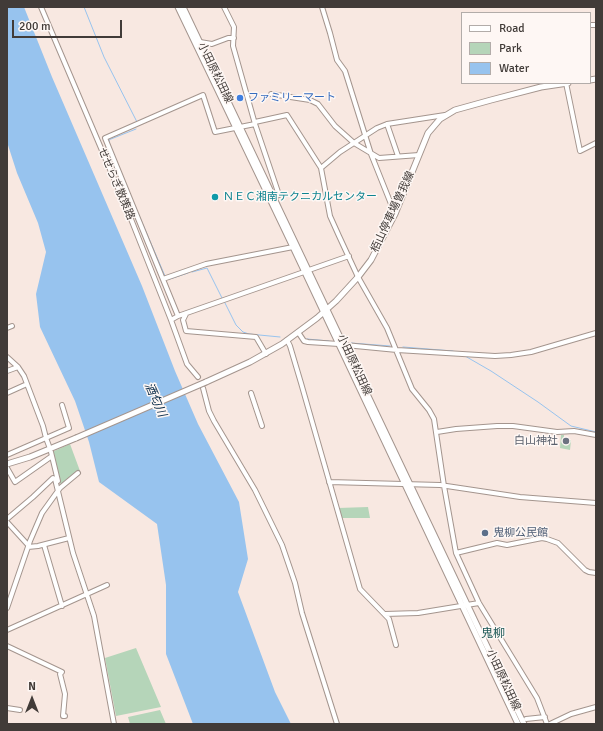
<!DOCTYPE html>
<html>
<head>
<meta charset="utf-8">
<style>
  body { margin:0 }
  #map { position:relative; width:603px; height:731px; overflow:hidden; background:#f8e8e1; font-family:Signika,sans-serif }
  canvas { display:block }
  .frame { position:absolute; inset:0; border:8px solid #413b38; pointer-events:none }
  .legend { position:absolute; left:461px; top:12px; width:130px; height:72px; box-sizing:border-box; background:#fef7f4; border:1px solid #b2aca9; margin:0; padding:5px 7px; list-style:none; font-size:12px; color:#413b38 }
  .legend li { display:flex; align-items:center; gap:8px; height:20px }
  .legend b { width:20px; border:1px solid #b2aca9 }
  .north { position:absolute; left:12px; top:679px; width:40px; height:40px; -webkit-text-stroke:3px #fef7f4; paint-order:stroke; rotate:0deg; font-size:11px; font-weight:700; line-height:16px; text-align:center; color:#413b38 }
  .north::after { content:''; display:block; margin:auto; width:14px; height:18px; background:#413b38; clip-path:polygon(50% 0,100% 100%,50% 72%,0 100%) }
  .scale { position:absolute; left:12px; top:20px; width:110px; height:18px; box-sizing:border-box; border:2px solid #413b38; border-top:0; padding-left:5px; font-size:12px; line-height:14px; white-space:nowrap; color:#413b38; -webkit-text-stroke:3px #fef7f4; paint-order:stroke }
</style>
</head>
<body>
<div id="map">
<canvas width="603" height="731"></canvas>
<div class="frame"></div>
<ul class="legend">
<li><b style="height:5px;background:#fff"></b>Road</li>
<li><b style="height:11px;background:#b5d5b9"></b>Park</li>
<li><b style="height:11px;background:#97c3ee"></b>Water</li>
</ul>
<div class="north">N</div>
<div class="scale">200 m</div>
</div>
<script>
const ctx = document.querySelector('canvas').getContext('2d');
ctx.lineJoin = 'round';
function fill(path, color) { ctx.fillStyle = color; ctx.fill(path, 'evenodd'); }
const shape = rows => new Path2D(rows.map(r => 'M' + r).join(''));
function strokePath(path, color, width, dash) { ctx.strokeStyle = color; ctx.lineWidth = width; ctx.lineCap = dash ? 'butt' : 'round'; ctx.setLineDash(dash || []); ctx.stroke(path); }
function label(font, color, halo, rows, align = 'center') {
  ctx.font = font + ' Signika,"Noto Sans JP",sans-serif'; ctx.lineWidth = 3; ctx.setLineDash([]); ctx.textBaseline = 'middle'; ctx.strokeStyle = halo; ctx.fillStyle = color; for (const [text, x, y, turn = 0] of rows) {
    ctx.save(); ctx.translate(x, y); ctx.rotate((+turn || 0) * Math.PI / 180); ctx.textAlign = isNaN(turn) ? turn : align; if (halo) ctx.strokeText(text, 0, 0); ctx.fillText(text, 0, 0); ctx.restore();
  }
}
fill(shape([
  [561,435,564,435,564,440,571,440,570,450,560,448],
  [70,444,80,471,61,486,52,452],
  [368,507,370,518,341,518,338,508],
  [136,648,161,707,116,716,105,658],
  [160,710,166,724,130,724,128,717]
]), '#b5d5b9');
fill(shape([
  [7,7,24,7,52,77,142,286,175,371,198,424,239,502,248,559,238,592,275,692,291,724,193,724,166,654,166,585,157,524,99,482,89,442,75,401,40,327,36,294,46,252,38,223,17,173,7,142]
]), '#97c3ee');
strokePath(shape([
  [84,7,104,57,137,122],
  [109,143,109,140,111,139,136,129],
  [126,185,165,276],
  [192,272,207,268,222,298],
  [170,279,188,273],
  [224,301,236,325,243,332,249,334,280,337],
  [307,339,329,341],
  [351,343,390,346],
  [403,347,453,351],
  [465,356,491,371,538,402,571,426,596,432]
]), '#97c3ee', 1);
const minor = shape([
  [41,7,129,214,171,320,187,364,198,377],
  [322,7,330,33,337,60,345,71,371,154,395,214],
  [590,25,596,25],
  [200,42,212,44,228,38,234,38],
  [566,83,580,151,596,143],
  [271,94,310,100,318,104,335,126,354,143,379,158,419,155],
  [255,122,287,115,321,168,330,216,339,236,358,277,387,328,412,389,429,410,434,419,444,486,456,553,479,603,537,698,547,724],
  [255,124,279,195,274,197],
  [387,124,398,156],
  [321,168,340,152,377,128,387,124,445,115],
  [309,270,349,256],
  [163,279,206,264,293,247],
  [186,314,183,320,186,331,256,337,266,354],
  [178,316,105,138,203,95,215,132,255,124,233,46,234,27,224,7],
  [171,320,178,316,304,272],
  [7,328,12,326],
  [298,332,304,341,308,342,339,344],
  [287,340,290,346,301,383,360,589,389,619,396,645],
  [345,345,397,350,495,356,511,355,531,352,596,333],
  [7,357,18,367,24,376,43,426,46,438,7,455],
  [7,371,18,367],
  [203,388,209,411,214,421,255,490,282,545,295,583,302,613,337,724],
  [7,393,27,384],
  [251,393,262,426],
  [437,432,456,429,497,426,513,426,557,432,574,431,596,435],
  [49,446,46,438,69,428,62,405],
  [51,452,58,481],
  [7,468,15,482,52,456],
  [329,482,440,485,520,497,596,503],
  [7,519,33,497,53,478,55,479,73,553,94,616,114,724],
  [7,522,28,545],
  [44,545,62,606],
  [28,547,38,546,69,538],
  [456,553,489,545,497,543,507,545,542,538,547,539,558,543,585,570,589,572,596,573],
  [7,608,30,541,42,513,60,488,78,473],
  [385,614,418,613,479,603],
  [7,630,107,585],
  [7,646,62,672,60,674,65,694,63,716,65,716],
  [7,708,20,710],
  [526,719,545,717],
  [550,724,571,714,596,707]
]);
const major = shape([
  [178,7,293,247,518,724],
  [183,7,524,724],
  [590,80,596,79],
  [206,382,250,362,282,344,317,318,336,301,358,277,371,260,395,214,428,133,440,119,455,110,491,100,541,87,568,83],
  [7,464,30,457,76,438]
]);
strokePath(minor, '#a4958e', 6);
strokePath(major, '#a4958e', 7);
strokePath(minor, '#fff', 4);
strokePath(major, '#fff', 5);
const majorBridge = shape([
  [76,438,206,382]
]);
strokePath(majorBridge, '#a4958e', 7, []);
strokePath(majorBridge, '#fff', 5);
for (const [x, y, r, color] of [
  [240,98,4,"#3f7fe0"],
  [215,197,4,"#0f9aa8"],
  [566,441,4,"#6b7280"],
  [485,533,4,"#5c6f8a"]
]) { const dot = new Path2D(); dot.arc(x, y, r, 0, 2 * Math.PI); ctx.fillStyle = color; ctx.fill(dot); strokePath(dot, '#fef7f4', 1.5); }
label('11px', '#413b38', '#fef7f4', [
  ["小田原松田線",215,73,64],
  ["せせらぎ散策路",116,184,67],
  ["栢山停車場曽我線",393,212,-65],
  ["小田原松田線",354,365,65],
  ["小田原松田線",503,680,65]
]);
label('11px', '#366cbe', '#fef7f4', [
  ["ファミリーマート",248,98]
], 'left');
label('11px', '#0d838f', '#fef7f4', [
  ["ＮＥＣ湘南テクニカルセンター",223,197]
], 'left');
label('11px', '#5b616d', '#fef7f4', [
  ["白山神社",558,441]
], 'right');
label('11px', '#4e5e75', '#fef7f4', [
  ["鬼柳公民館",493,533]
], 'left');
label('italic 12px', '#0d2e4b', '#fef7f4', [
  ["酒匂川",155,400,66]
]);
label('12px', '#1c5856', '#fef7f4', [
  ["鬼柳",493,634]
]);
</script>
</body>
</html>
